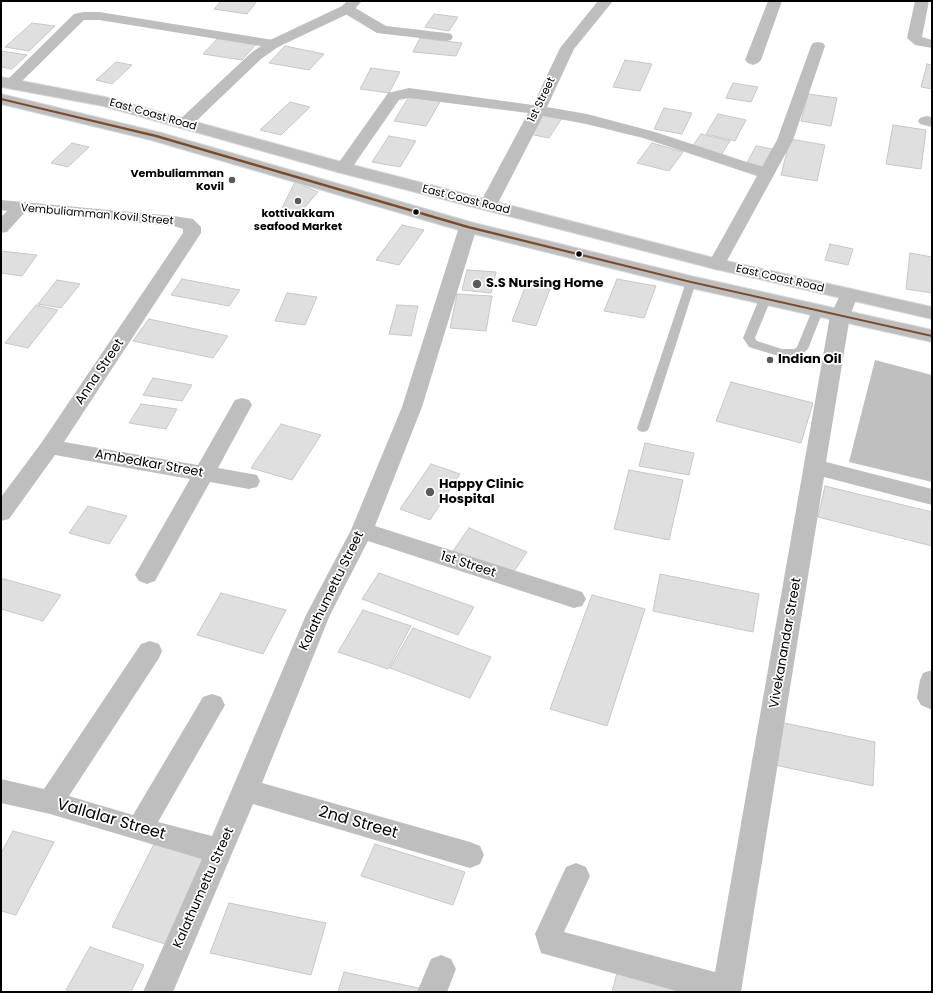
<!DOCTYPE html>
<html>
<head>
<meta charset="utf-8">
<style>
  body { margin:0 }
  #map { position:relative; width:933px; height:993px; overflow:hidden; background:#fff; font-family:Poppins,sans-serif }
  canvas { display:block }
  .frame { position:absolute; inset:0; border:2px solid #000; pointer-events:none }
</style>
</head>
<body>
<div id="map">
<canvas width="933" height="993"></canvas>
<div class="frame"></div>
</div>
<script>
const ctx = document.querySelector('canvas').getContext('2d');
ctx.lineJoin = 'round';
function fill(path, color) { ctx.fillStyle = color; ctx.fill(path, 'evenodd'); }
const shape = rows => new Path2D(rows.map(r => 'M' + r).join(''));
function strokePath(path, color, width, dash) { ctx.strokeStyle = color; ctx.lineWidth = width; ctx.lineCap = dash ? 'butt' : 'round'; ctx.setLineDash(dash || []); ctx.stroke(path); }
function label(font, color, halo, rows, align = 'center') {
  ctx.font = font + ' Poppins,sans-serif'; ctx.lineWidth = 3.5; ctx.setLineDash([]); ctx.textBaseline = 'middle'; ctx.strokeStyle = halo; ctx.fillStyle = color; for (const [text, x, y, turn = 0] of rows) {
    ctx.save(); ctx.translate(x, y); ctx.rotate((+turn || 0) * Math.PI / 180); ctx.textAlign = isNaN(turn) ? turn : align; if (halo) ctx.strokeText(text, 0, 0); ctx.fillText(text, 0, 0); ctx.restore();
  }
}
fill(shape([
  [875,360,932,375,932,482,849,462]
]), '#bfbfbf');
const building = shape([
  [221,1,257,1,247,14,214,9,221,1],
  [434,14,458,17,449,31,425,27,434,14],
  [32,23,55,26,29,51,5,47,32,23],
  [219,37,257,43,242,60,203,54,219,37],
  [420,38,462,43,456,56,413,52,420,38],
  [285,46,324,54,309,70,269,63,285,46],
  [1,51,27,55,12,69,1,67,1,51],
  [625,60,652,64,640,91,613,87,625,60],
  [116,62,132,65,112,84,96,80,116,62],
  [927,64,932,65,932,89,921,87,927,64],
  [371,68,400,72,389,93,360,89,371,68],
  [733,83,758,87,751,102,726,98,733,83],
  [808,94,837,98,831,126,801,121,808,94],
  [410,95,441,100,426,126,394,121,410,95],
  [290,102,310,107,281,135,260,130,290,102],
  [664,108,692,113,682,134,654,129,664,108],
  [543,114,562,118,549,138,529,134,543,114],
  [718,114,746,120,735,141,706,134,718,114],
  [893,125,926,130,921,169,886,164,893,125],
  [701,134,730,141,721,155,692,147,701,134],
  [389,136,416,141,400,167,372,162,389,136],
  [790,139,825,145,817,181,781,175,790,139],
  [72,143,89,147,68,167,51,163,72,143],
  [652,143,683,152,669,171,637,163,652,143],
  [756,146,773,149,764,167,747,163,756,146],
  [295,182,318,192,299,214,281,210,295,182],
  [402,225,424,230,399,265,376,260,402,225],
  [830,244,853,249,848,265,825,260,830,244],
  [1,251,37,255,22,276,1,273,1,251],
  [910,253,932,257,932,293,906,289,910,253],
  [467,270,496,272,491,293,462,290,467,270],
  [182,279,240,290,229,306,171,295,182,279],
  [617,279,656,286,644,318,604,311,617,279],
  [57,280,80,284,61,308,38,304,57,280],
  [526,285,550,289,536,326,512,321,526,285],
  [287,293,317,297,305,325,275,321,287,293],
  [457,294,492,296,486,331,450,328,457,294],
  [36,305,58,310,28,348,5,343,36,305],
  [397,305,418,306,411,336,389,334,397,305],
  [149,319,228,336,213,358,133,341,149,319],
  [153,378,192,385,182,401,143,395,153,378],
  [731,382,813,403,801,443,716,421,731,382],
  [141,404,177,409,166,429,129,423,141,404],
  [281,424,321,435,292,480,251,468,281,424],
  [645,443,694,453,689,475,639,466,645,443],
  [431,464,460,474,430,520,400,509,431,464],
  [629,470,683,480,669,540,614,529,629,470],
  [825,486,932,512,932,546,818,517,825,486],
  [88,506,127,516,109,544,69,533,88,506],
  [469,528,527,552,511,576,453,551,469,528],
  [379,573,474,607,458,635,362,599,379,573],
  [660,574,759,594,753,632,653,611,660,574],
  [1,578,61,595,43,621,1,609,1,578],
  [221,593,286,610,263,654,197,635,221,593],
  [592,595,645,609,607,726,550,709,592,595],
  [363,610,411,626,388,669,338,652,363,610],
  [413,628,491,657,470,698,390,668,413,628],
  [775,721,875,742,873,786,770,764,775,721],
  [13,831,54,842,16,915,1,911,1,853,13,831],
  [156,840,207,855,165,944,112,927,156,840],
  [375,844,465,872,453,905,361,876,375,844],
  [229,903,326,923,311,975,210,953,229,903],
  [90,947,144,965,131,992,72,992,66,990,90,947],
  [619,965,702,992,612,992,619,965],
  [344,972,423,989,422,992,338,992,344,972]
]);
fill(building, '#dfdfdf');
strokePath(building, '#c7c7c7', 1);
const primary = shape([
  [1,77,105,97,349,164,718,259,932,307,932,319,711,268,337,172,103,106,1,87,1,77],
  [1,94,162,133,474,223,691,276,932,330,932,342,691,288,462,231,151,140,1,104,1,94]
]);
strokePath(primary, '#dbdbdb', 2);
fill(shape([
  [691,279,696,282,649,428,647,431,643,432,639,431,637,428,686,282,691,279],
  [765,296,769,297,771,299,755,338,757,341,782,349,794,349,797,347,813,308,821,308,823,311,808,349,800,356,782,357,752,348,749,347,743,338,759,299,761,297,765,296]
]), '#bebebe');
fill(shape([
  [598,1,613,1,574,49,547,107,587,114,655,132,762,167,777,140,811,46,813,43,818,42,823,43,825,46,793,140,723,268,717,270,711,268,708,264,757,176,643,138,586,124,543,116,497,205,494,209,488,210,482,209,479,205,528,113,409,98,399,100,349,172,343,173,337,172,335,168,388,93,409,88,533,105,560,48,598,1],
  [768,1,782,1,761,60,758,63,753,65,748,63,745,60,768,1],
  [915,1,929,1,922,37,932,40,932,48,915,45,907,38,915,1],
  [347,5,352,6,386,26,446,33,451,34,453,37,451,40,446,41,377,33,342,12,340,9,342,6,347,5],
  [83,12,99,12,273,40,278,41,280,44,278,47,273,48,99,20,84,20,17,86,12,88,7,86,4,83,7,80,74,14,83,12],
  [926,116,932,117,932,127,920,124,918,121,920,118,926,116],
  [1,200,174,216,193,219,201,227,201,233,64,442,198,465,235,400,242,398,249,400,252,405,218,468,257,475,260,481,257,487,249,489,210,482,155,581,147,584,139,581,135,575,190,479,55,455,9,519,1,521,1,497,42,442,183,233,183,229,174,226,25,212,7,232,1,233,1,217,7,211,1,210,1,200],
  [468,222,474,223,477,227,422,407,375,526,582,592,586,599,582,606,574,608,368,541,330,615,262,783,470,842,480,846,484,855,480,864,470,868,253,804,173,992,143,992,202,859,50,814,1,803,1,779,44,789,141,644,150,641,159,644,162,651,159,658,69,796,133,815,203,697,212,694,221,697,225,705,158,822,212,836,306,615,351,530,402,407,459,227,462,223,468,222],
  [849,289,856,291,858,295,850,316,826,462,932,489,932,505,824,477,741,992,680,992,541,953,535,934,566,867,576,863,586,867,590,876,564,932,715,972,830,316,842,291,849,289],
  [932,670,932,709,930,709,921,705,917,698,920,680,923,673,932,670],
  [441,955,451,959,456,969,447,992,417,992,431,959,441,955]
]), '#bebebe');
fill(shape([
  [347,1,362,1,352,12,278,47,261,59,190,127,184,129,178,127,176,124,178,121,251,53,268,41,342,6,347,1]
]), '#bebebe');
fill(primary, '#bebebe');
fill(shape([
  [1,98,157,135,469,226,691,281,932,335,932,337,691,283,467,228,155,137,1,100,1,98]
]), '#7a4b2a');
for (const [x, y, r, color] of [
  [232,180,4,"#595959"],
  [298,201,4,"#595959"],
  [416,212,3.5,"#000"],
  [579,254,3.5,"#000"],
  [477,284,5,"#595959"],
  [770,360,4,"#595959"],
  [430,492,5,"#595959"]
]) { const dot = new Path2D(); dot.arc(x, y, r, 0, 2 * Math.PI); ctx.fillStyle = color; ctx.fill(dot); strokePath(dot, '#fff', 1.5); }
label('11px', '#000', '#fff', [
  ["1st Street",542,100,-64],
  ["East Coast Road",153,115,16],
  ["East Coast Road",466,200,14],
  ["Vembuliamman Kovil Street",97,215,5],
  ["East Coast Road",780,279,13]
]);
label('bold 11px', '#000', '#fff', [
  ["Vembuliamman",224,174],
  ["Kovil",224,187],
  ["kottivakkam",298,214,"center"],
  ["seafood Market",298,227,"center"]
], 'right');
label('bold 13px', '#000', '#fff', [
  ["S.S Nursing Home",486,284],
  ["Indian Oil",778,360],
  ["Happy Clinic",439,485],
  ["Hospital",439,500]
], 'left');
label('13px', '#000', '#fff', [
  ["Anna Street",100,372,-56],
  ["Ambedkar Street",149,464,10],
  ["1st Street",468,565,18],
  ["Kalathumettu Street",332,591,-64],
  ["Vivekanandar Street",786,643,-80],
  ["Kalathumettu Street",204,888,-66]
]);
label('16px', '#000', '#fff', [
  ["Vallalar Street",111,820,16],
  ["2nd Street",358,823,16]
]);
</script>
</body>
</html>
